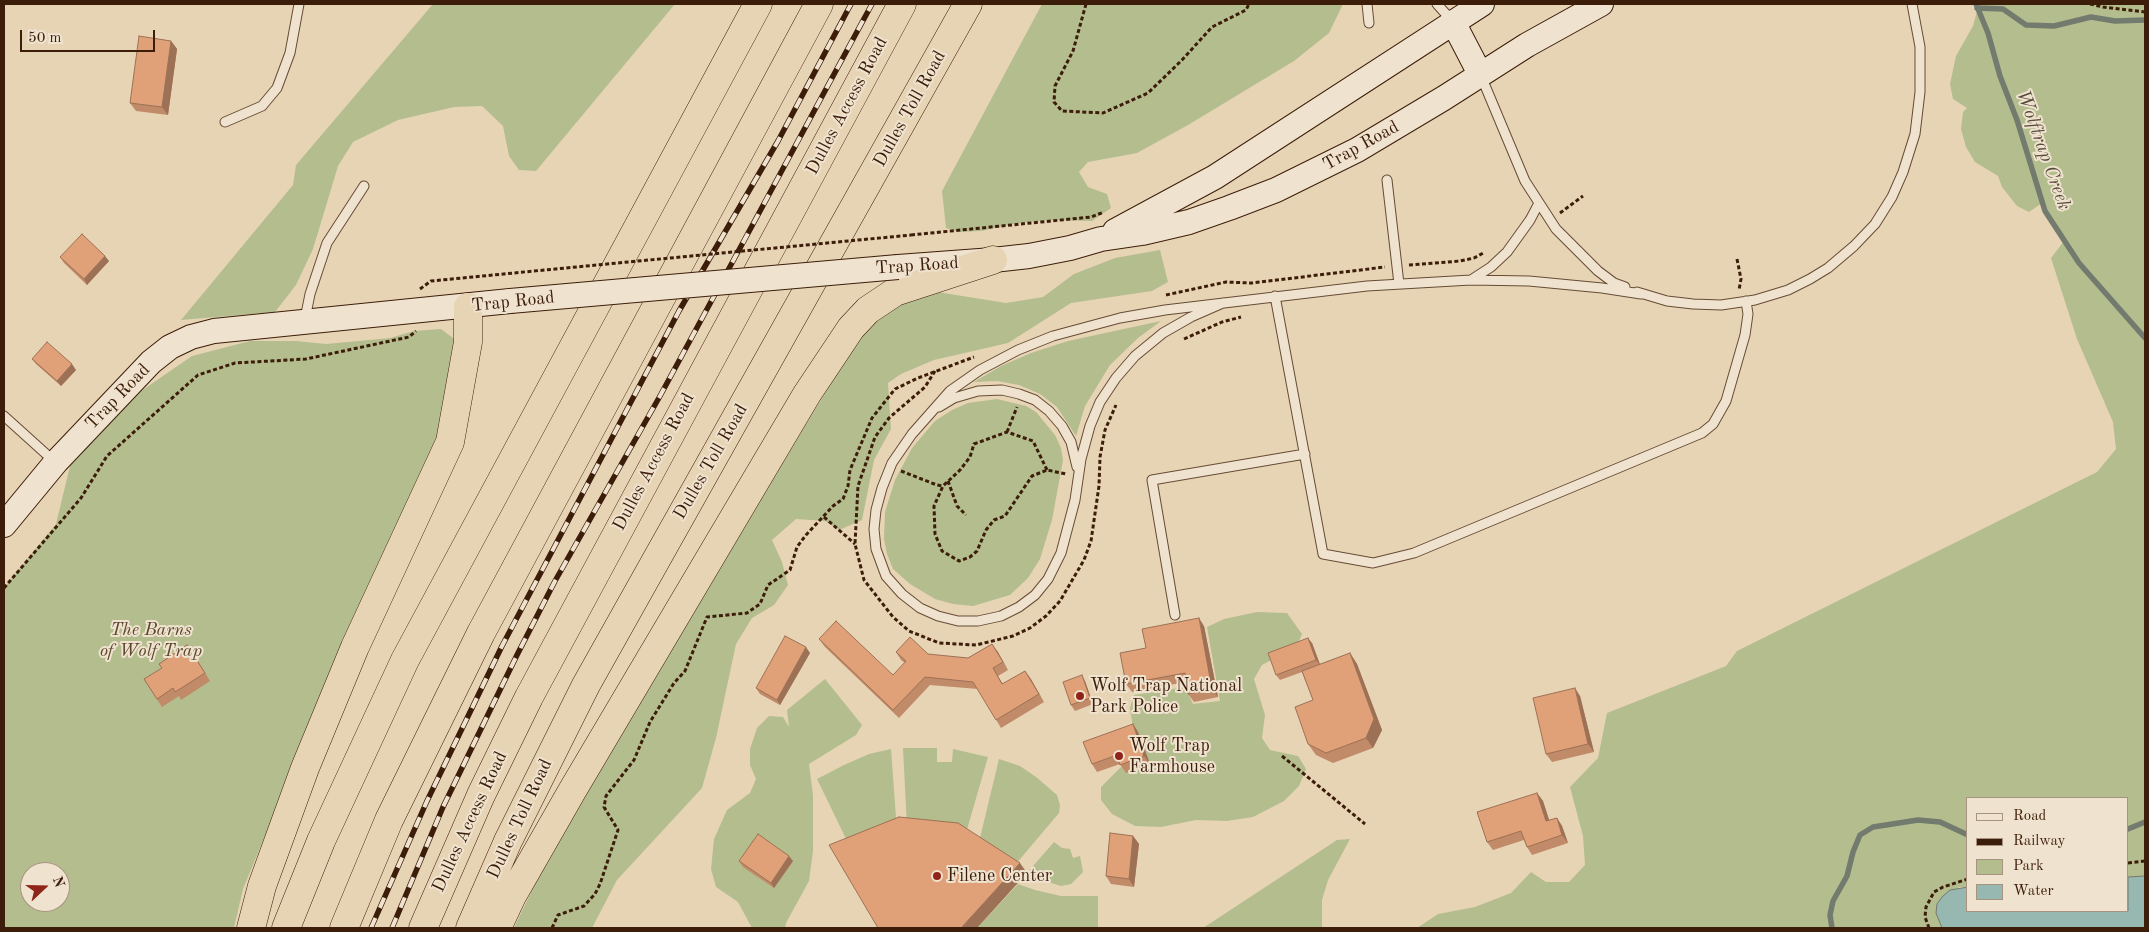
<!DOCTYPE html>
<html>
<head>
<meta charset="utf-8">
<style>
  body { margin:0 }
  #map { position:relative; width:2149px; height:932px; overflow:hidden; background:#e7d4b5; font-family:"Old Standard TT",serif }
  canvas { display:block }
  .frame { position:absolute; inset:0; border:5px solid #3c1d09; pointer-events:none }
  .legend { position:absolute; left:1966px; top:797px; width:162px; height:115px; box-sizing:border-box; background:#efe3cf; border:1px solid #a79480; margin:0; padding:6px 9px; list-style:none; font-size:15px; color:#3c1d09 }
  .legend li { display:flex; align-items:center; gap:10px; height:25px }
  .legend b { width:25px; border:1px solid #a79480 }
  .north { position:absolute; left:20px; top:862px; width:50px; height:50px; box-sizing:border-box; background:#efe3cf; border:1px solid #a79480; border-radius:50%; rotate:69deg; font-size:14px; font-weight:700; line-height:20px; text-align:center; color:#3c1d09 }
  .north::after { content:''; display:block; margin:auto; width:18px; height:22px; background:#8f2418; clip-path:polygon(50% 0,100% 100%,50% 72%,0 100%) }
  .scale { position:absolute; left:20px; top:30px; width:135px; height:22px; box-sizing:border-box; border:2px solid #3c1d09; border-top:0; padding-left:6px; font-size:15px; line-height:18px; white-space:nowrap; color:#3c1d09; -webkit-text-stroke:4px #efe3cf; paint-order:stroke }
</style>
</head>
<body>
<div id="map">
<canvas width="2149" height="932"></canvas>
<div class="frame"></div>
<ul class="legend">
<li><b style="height:6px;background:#efe3cf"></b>Road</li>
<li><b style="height:6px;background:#3c1d09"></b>Railway</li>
<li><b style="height:14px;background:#b4bd8e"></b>Park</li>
<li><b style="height:14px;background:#97b8b1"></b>Water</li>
</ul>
<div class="north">N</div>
<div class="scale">50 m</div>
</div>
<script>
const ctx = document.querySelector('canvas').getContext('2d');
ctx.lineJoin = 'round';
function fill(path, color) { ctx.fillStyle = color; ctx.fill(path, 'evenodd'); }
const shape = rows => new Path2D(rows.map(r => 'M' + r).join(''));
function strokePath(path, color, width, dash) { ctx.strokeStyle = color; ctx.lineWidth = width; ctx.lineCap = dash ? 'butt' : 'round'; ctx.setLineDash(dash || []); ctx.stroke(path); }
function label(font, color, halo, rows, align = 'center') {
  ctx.font = font + ' "Old Standard TT",serif'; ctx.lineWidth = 4; ctx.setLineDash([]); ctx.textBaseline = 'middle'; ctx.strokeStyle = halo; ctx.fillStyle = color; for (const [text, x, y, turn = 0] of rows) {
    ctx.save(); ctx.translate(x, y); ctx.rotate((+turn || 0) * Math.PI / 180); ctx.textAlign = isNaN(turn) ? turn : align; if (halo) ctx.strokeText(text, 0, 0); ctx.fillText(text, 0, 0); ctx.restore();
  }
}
fill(shape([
  [433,4,675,4,536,171,519,170,509,156,503,126,482,106,454,107,398,120,353,142,338,166,313,249,296,285,275,312,181,320,293,185,296,165],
  [1042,4,1343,4,1329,33,1294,61,1188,125,1137,153,1088,162,1079,172,1088,187,1107,194,1111,208,1092,221,1050,220,1018,223,981,231,959,232,946,228,942,191],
  [1979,4,2145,4,2145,876,2128,877,2128,798,1968,798,1968,887,1959,887,1936,913,1942,928,1417,928,1438,914,1475,907,1511,893,1531,872,1546,882,1569,882,1585,865,1583,836,1570,787,1598,758,1607,713,1726,666,1737,651,2097,472,2116,449,2113,422,2077,339,2051,258,2064,241,2042,203,2029,212,2017,206,2002,187,1998,176,1975,162,1966,147,1961,129,1963,112,1967,108,1953,99,1950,84,1956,56,1973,26],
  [1160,250,1168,282,1152,291,1071,303,1008,343,934,360,901,374,888,383,891,429,874,460,862,520,839,530,825,521,796,519,772,540,782,562,788,585,774,605,752,618,736,644,716,738,702,788,617,880,592,928,514,928,543,867,574,811,864,328,884,310,925,290,1006,303,1043,297,1074,274,1115,258],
  [1161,321,1138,338,1110,365,1085,406,1076,436,1057,407,1040,394,1019,385,997,381,974,382,1001,366,1031,353,1068,341],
  [441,329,457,341,459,352,434,449,311,725,243,889,234,928,4,928,4,588,56,524,71,462,128,400,192,356,250,341,296,341,326,344,390,338,414,331],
  [30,872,60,872,60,902,30,902],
  [997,399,1026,406,1036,412,1055,435,1061,448,1063,460,1052,520,1040,559,1028,578,1010,595,973,606,953,604,935,599,910,584,893,569,887,554,884,539,885,512,895,480,912,448,935,421,952,410,968,403],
  [1257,612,1287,613,1302,634,1297,646,1262,665,1254,679,1265,715,1262,738,1270,750,1298,756,1306,769,1299,786,1284,801,1253,817,1227,821,1196,820,1161,827,1135,826,1112,814,1101,800,1101,787,1133,755,1135,741,1130,708,1134,695,1185,687,1193,704,1220,701,1207,627,1224,619],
  [825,679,862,725,856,735,809,764,813,795,813,851,809,881,786,923,785,928,752,928,738,902,716,887,711,869,714,839,727,810,750,793,756,779,750,765,750,749,757,728,769,716,783,717,789,727,787,710],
  [903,748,937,748,937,762,952,762,953,749,988,757,966,833,907,827],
  [891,749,897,831,851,849,817,779,844,765,869,754],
  [999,759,1020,766,1036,777,1057,795,1060,805,1059,813,1015,865,979,842],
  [1350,839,1328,880,1322,900,1322,928,1203,928,1337,840],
  [1054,842,1062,848,1070,849,1073,858,1080,856,1083,872,1071,884,1061,886,1038,879,1027,873],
  [1018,884,1035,890,1061,896,1098,896,1098,928,978,927]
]), '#b4bd8e');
const water = shape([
  [2145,876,2145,928,1942,928,1936,913,1937,904,1942,897,1950,890,1968,887,1968,911,2128,911,2128,877,2145,876]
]);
fill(water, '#97b8b1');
strokePath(water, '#737a6e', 1);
strokePath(shape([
  [1976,4,1988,33,2000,76,2017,120,2045,211,2079,263,2145,338],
  [1977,8,2003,9,2026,25,2054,26,2091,17,2115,21,2145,20],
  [2128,829,2145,822],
  [1832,928,1830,915,1833,901,1847,876,1853,852,1860,835,1873,827,1918,820,1940,822,1968,835]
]), '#737a6e', 5.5);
const service = shape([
  [1367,4,1369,23],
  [1437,4,1453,22],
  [1481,76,1525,181,1556,229,1598,271,1614,283,1625,287],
  [225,122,262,106,277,88,290,53,299,4],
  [1387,180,1399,284],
  [1471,280,1491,267,1507,252,1530,220,1539,203],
  [1637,292,1667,301,1693,304,1721,305,1755,300,1788,290,1810,279,1828,268,1854,246,1875,224,1892,197,1903,172,1915,134,1920,92,1920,47,1912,4],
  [1275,296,1323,554,1373,563,1414,553,1702,433,1713,424,1726,401,1745,335,1748,314,1746,301],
  [1223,303,1191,317,1163,333,1135,356,1116,378,1100,402,1090,426,1081,459,1075,500,1061,553,1048,579,1035,595,1019,607,1001,616,978,621,958,621,938,616,920,608,902,594,886,576,876,549,874,529,876,510,882,488,892,463,912,434,950,391,980,370,1018,350,1053,336,1120,318,1165,310,1367,286,1471,280,1529,281,1602,288,1641,294],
  [305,319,310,294,327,243,364,186],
  [939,407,954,398,978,391,1002,390,1019,394,1035,400,1049,411,1062,426,1071,442,1077,467],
  [4,416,55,462],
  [1175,615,1152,480,1305,454]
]);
const secondary = shape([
  [1453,22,1480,74],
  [1115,231,1215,177,1482,4],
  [898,267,993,260,1029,256,1070,248,1101,239,1142,233,1189,222,1229,208,1276,190,1357,150,1444,98,1527,45,1601,4],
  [4,525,56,462,151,362,170,347,191,337,214,331,510,301]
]);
const motorway = shape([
  [251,928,262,886,305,768,355,647,450,442,468,342,468,307],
  [286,928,321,841,405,660,758,4],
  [344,928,389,820,481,633,819,4],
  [423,928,481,795,529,697,902,4],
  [470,928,508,841,586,685,968,4],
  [497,928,512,896,572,791,807,394,851,328,868,310,895,292,993,260]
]);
strokePath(service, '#674b34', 11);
strokePath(secondary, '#3c1d09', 26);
strokePath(motorway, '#3c1d09', 29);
strokePath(shape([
  [1086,4,1073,51,1055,86,1054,102,1062,111,1103,113,1148,93,1182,60,1212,27,1246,10,1249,4],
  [2090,4,2103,7,2145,12],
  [1560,213,1583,196],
  [911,235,1091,217,1104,212],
  [1737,259,1741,279,1739,290],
  [1409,265,1460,261,1474,258,1485,252],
  [420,289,431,281,534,271],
  [1166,295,1226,282,1252,283,1385,267],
  [1184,339,1222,322,1241,317],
  [935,371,925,387,889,418,875,437,858,486,855,544,864,580,893,617,909,631,939,643,976,645,1013,636,1030,628,1046,616,1060,601,1084,560,1091,541,1099,486,1100,457,1105,430,1116,405],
  [1007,432,1017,407],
  [1047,470,1033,441,1007,432,974,444,970,457,960,470,943,486,934,506,935,534,942,551,959,561,970,557,977,551,986,530,994,520,1005,516,1032,476,1047,470,1066,474],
  [901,471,937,485,943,486],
  [948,481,957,506,966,515],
  [824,517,855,544],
  [4,588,81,498,107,456,198,375,235,363,306,359,409,337,416,331],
  [1282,756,1365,824],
  [2128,863,2145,861],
  [552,928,558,915,584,906,595,894,600,884,618,830,604,807,606,796,634,760,650,722,674,683,685,671,707,617,747,613,760,604,768,585,790,570,797,547,806,535,833,506,843,499,848,486,850,470,872,418,895,389,918,378,974,357],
  [1929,928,1925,917,1926,907,1934,892,1943,887,1968,879]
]), '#3c1d09', 3, [4, 2.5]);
strokePath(service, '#efe3cf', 9);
strokePath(secondary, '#efe3cf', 24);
strokePath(motorway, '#e7d4b5', 28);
const rail = shape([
  [371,928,427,801,502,646,679,311,778,141,851,4],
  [392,928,443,807,517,655,555,581,660,396,872,4]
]);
strokePath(rail, '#3c1d09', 5.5);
strokePath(rail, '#efe3cf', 4, [11]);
const secondaryBridge = shape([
  [510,301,898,267]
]);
strokePath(secondaryBridge, '#3c1d09', 26, []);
strokePath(shape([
  [534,271,911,235]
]), '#3c1d09', 3, [4, 2.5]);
strokePath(secondaryBridge, '#efe3cf', 24);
fill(shape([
  [171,41,177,49,168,115,136,111,130,103],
  [60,257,109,261,87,285,64,263],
  [32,359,76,370,61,386,36,364],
  [1204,626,1218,697,1194,702,1188,694,1186,682,1132,692,1126,684],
  [819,639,893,675,905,663,901,660,896,652,968,658,992,644,1008,670,998,676,1003,684,1025,671,1044,702,1001,728,978,689,930,685,899,718,825,647],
  [1312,643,1320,664,1350,653,1357,664,1382,730,1373,748,1333,763,1316,755,1308,744,1313,700,1302,672,1280,680,1276,675],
  [193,653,210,681,181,700,179,696,162,707,144,679],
  [810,653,780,705,760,694,756,688],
  [1085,681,1093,704,1075,711,1071,705],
  [1580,696,1594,752,1552,762,1546,754],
  [1133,724,1138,732,1150,764,1126,773,1120,764,1097,772,1092,764],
  [1537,793,1543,801,1549,820,1557,818,1562,826,1568,843,1532,855,1527,847,1524,840,1493,850,1487,842],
  [1133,836,1139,844,1134,887,1111,884,1106,876],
  [739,861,793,861,774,888,743,867]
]), '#c18a68');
fill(shape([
  [171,41,177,49,168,115,162,107],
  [105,256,109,261,87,285,84,279],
  [72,364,76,370,61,386,57,381],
  [1199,618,1204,626,1218,697,1212,689],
  [1308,638,1312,643,1320,665,1316,660],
  [992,644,998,652,1008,670,1003,662],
  [806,647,810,653,780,705,777,700],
  [1350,653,1357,664,1382,730,1373,748,1366,738],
  [1025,671,1031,679,1044,702,1039,694],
  [1082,675,1085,681,1093,704,1090,698],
  [1575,688,1580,696,1594,752,1588,744],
  [1133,724,1138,732,1150,764,1144,756],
  [1537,793,1543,801,1552,829,1546,821],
  [1557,818,1562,826,1568,843,1562,835],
  [1133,836,1139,844,1134,887,1129,879],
  [789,856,793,861,774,888,771,883],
  [1020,863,1027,873,977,928,961,928]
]), '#9d7155');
const building = shape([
  [139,36,171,41,162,107,130,103,139,36],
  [82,234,105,256,84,279,60,257,82,234],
  [47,342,72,364,57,381,32,359,47,342],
  [1199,618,1212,689,1188,694,1185,673,1126,684,1120,653,1146,648,1142,629,1199,618],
  [836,621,893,675,906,661,896,652,910,637,928,654,968,658,992,644,1003,662,993,668,1002,684,1025,671,1039,694,996,720,973,682,925,677,893,710,819,639,836,621],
  [785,636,806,647,777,700,756,688,785,636],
  [1308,638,1316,660,1276,675,1268,653,1308,638],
  [187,645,205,673,175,692,173,688,157,699,144,679,162,668,159,664,187,645],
  [1350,653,1374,719,1366,738,1326,753,1308,744,1295,707,1313,700,1302,671,1350,653],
  [1082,675,1090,698,1071,705,1063,682,1082,675],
  [1575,688,1588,744,1546,754,1533,698,1575,688],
  [1133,724,1144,756,1120,765,1117,755,1092,764,1083,742,1133,724],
  [1537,793,1546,821,1557,818,1562,835,1527,847,1521,831,1487,842,1477,812,1537,793],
  [899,817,958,823,1020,863,961,928,878,928,829,845,899,817],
  [1110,833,1133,836,1129,879,1106,876,1110,833],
  [758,834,789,856,771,883,739,861,758,834]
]);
fill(building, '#e0a179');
strokePath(building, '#9d7155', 1);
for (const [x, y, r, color] of [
  [1080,696,5,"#8f2418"],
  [1119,756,5,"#8f2418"],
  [937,876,5,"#8f2418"]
]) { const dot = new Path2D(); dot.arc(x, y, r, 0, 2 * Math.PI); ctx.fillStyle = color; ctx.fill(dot); strokePath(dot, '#efe3cf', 2); }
label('18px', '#3c1d09', '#efe3cf', [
  ["Dulles Access Road",847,106,-62],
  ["Dulles Toll Road",910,109,-61],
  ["Trap Road",1361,146,-29],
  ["Trap Road",917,266,-4],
  ["Trap Road",513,302,-6],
  ["Trap Road",118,397,-46],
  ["Dulles Access Road",654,462,-62],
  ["Dulles Toll Road",711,462,-60],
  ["Dulles Toll Road",520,819,-65],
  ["Dulles Access Road",470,822,-65]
]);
label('italic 18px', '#5a452a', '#efe3cf', [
  ["The Barns",151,630],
  ["of Wolf Trap",151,651]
]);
label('18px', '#3c1d09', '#efe3cf', [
  ["Wolf Trap National",1090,686],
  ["Park Police",1090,707],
  ["Wolf Trap",1129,746],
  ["Farmhouse",1129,767],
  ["Filene Center",947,876]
], 'left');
label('italic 19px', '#574c3b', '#efe3cf', [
  ["Wolftrap Creek",2043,150,70]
]);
</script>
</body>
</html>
